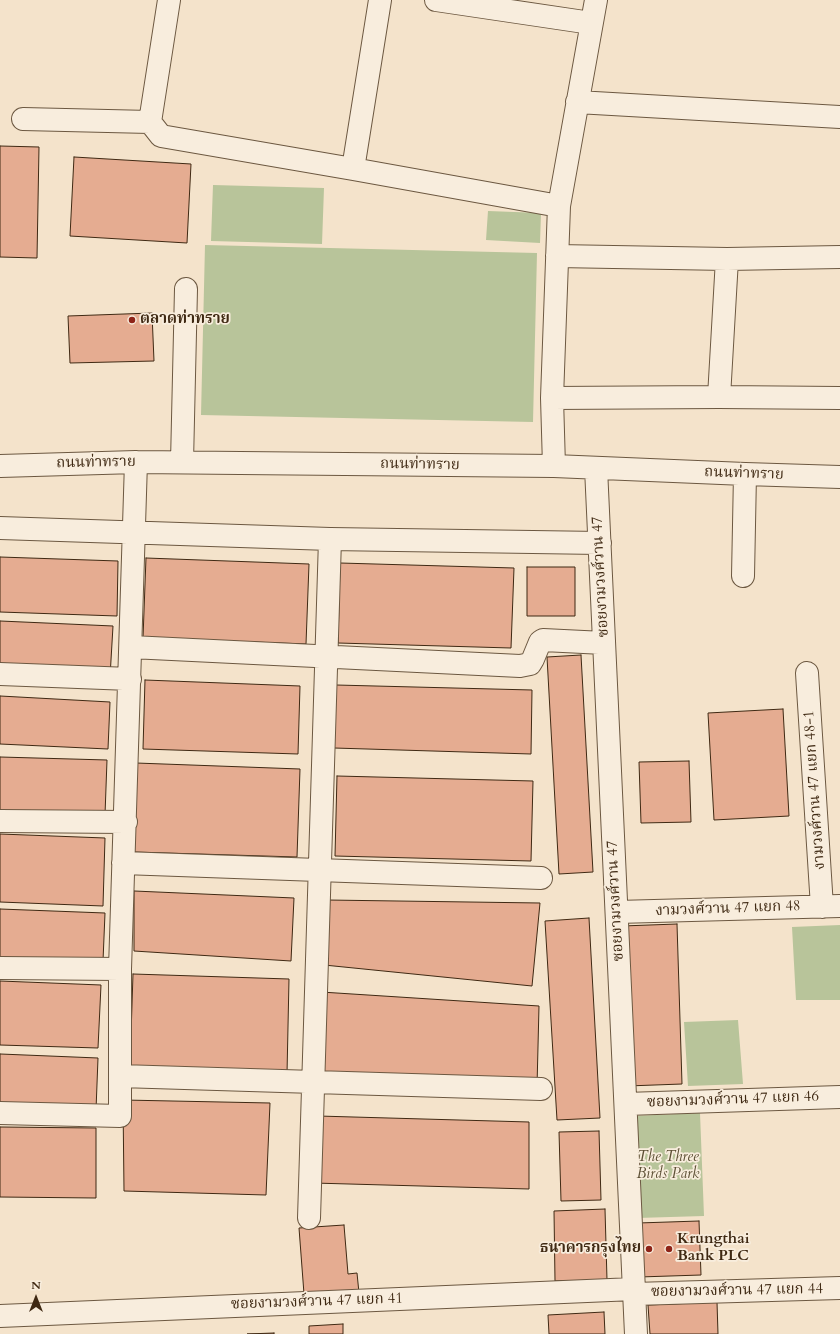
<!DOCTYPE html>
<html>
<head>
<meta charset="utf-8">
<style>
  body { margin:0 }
  #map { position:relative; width:840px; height:1334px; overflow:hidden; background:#f4e3cb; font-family:Cardo,serif }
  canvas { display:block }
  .north { position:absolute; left:16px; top:1278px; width:40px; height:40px; -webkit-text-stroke:3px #f8eddd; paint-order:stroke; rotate:0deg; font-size:11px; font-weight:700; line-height:16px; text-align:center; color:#3f2913 }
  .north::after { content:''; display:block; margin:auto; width:14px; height:18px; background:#3f2913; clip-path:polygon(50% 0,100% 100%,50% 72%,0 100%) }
</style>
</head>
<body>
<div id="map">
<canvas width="840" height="1334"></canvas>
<div class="north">N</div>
</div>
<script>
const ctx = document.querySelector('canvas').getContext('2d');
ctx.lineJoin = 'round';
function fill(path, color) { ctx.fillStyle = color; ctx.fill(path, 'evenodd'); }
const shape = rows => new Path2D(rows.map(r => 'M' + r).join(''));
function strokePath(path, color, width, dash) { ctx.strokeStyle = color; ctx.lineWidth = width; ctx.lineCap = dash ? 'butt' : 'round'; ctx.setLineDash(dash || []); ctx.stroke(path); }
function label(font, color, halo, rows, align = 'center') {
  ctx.font = font + ' Cardo,"Noto Serif Thai",serif'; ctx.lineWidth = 3.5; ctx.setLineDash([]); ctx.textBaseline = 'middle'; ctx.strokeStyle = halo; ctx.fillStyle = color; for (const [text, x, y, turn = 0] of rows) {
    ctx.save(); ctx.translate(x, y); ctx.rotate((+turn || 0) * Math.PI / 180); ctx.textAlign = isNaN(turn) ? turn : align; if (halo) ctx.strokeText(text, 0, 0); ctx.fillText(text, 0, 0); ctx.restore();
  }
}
fill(shape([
  [213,185,324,188,322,244,211,241],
  [488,211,541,213,540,243,486,240],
  [205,245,537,253,533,422,201,415],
  [840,925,840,1000,796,1000,792,927],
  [738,1020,743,1084,688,1086,684,1022],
  [700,1113,704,1216,637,1218,632,1116]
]), '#b8c49a');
const building = shape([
  [0,146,39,147,37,258,0,257,0,146],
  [74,157,191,164,187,243,70,236,74,157],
  [152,313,154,361,70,363,68,316,152,313],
  [0,557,118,561,117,616,0,612,0,557],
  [146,558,309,564,306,644,143,638,146,558],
  [340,563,514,568,511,648,338,643,340,563],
  [527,567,575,567,575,616,527,616,527,567],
  [0,621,113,626,110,677,0,672,0,621],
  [581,655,593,872,559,874,547,657,581,655],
  [145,680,300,686,298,754,143,749,145,680],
  [336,685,532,690,531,754,334,748,336,685],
  [0,696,110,702,108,749,0,744,0,696],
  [783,709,789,816,714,820,708,713,783,709],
  [0,757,107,760,105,815,0,811,0,757],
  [689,761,691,822,641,823,639,762,689,761],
  [136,763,300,769,297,857,133,852,136,763],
  [337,776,533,781,531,861,335,856,337,776],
  [0,834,105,838,103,906,0,902,0,834],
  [134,891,294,898,291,961,134,951,134,891],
  [326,900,540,903,532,986,324,965,326,900],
  [0,909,105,913,103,961,0,957,0,909],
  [589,918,600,1118,557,1120,545,921,589,918],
  [677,924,682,1084,627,1086,622,926,677,924],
  [133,974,289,979,287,1074,130,1066,133,974],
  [0,981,101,985,98,1048,0,1045,0,981],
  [321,992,539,1006,537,1087,318,1071,321,992],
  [0,1054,98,1058,96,1110,0,1107,0,1054],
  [123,1100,270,1103,266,1195,124,1191,123,1100],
  [318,1116,529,1122,529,1189,313,1183,318,1116],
  [0,1127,96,1128,96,1198,0,1197,0,1127],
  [599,1131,601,1200,561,1201,559,1132,599,1131],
  [605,1209,607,1280,555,1281,554,1211,605,1209],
  [699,1221,701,1275,639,1277,638,1223,699,1221],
  [344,1225,348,1274,357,1273,359,1293,304,1294,299,1228,344,1225],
  [717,1302,718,1334,650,1334,648,1305,717,1302],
  [604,1312,605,1334,549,1334,548,1315,604,1312],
  [343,1324,343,1334,309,1334,309,1326,343,1324],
  [274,1333,274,1334,247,1334,274,1333]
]);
fill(building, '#e5ac91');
strokePath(building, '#3f2913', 1);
const minor = shape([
  [169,0,150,122,161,136,353,169,559,206],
  [436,0,591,23],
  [577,102,840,117],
  [23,119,150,122],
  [353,169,380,0],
  [557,256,727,259,840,257],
  [719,397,727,259],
  [552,398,719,397,840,398],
  [182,462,186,289],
  [0,466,136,462,554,466,745,474,840,477],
  [554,466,552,398,559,206,596,0],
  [596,468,636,1334],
  [0,528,330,539,600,543],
  [743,576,745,474],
  [131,647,520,666,530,664,533,659,540,642,543,640,604,643],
  [807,673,822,907],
  [0,674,130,679],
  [0,821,126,822],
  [123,863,541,878],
  [617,912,840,906],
  [0,968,120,969],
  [120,1076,541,1089],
  [626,1104,840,1097],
  [0,1113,120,1116,120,969,136,462],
  [309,1218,330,539],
  [634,1294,840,1288],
  [0,1316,634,1289]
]);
strokePath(minor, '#6c5841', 24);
strokePath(minor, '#f8eddd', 22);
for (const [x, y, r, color] of [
  [132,320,4,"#8f2418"],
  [649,1249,4,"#8f2418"],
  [669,1249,4,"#8f2418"]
]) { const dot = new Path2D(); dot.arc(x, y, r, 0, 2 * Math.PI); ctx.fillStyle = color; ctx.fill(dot); strokePath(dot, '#f8eddd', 1.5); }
label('bold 15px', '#3f2913', '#f8eddd', [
  ["ตลาดท่าทราย",140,320],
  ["Krungthai",677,1240],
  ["Bank PLC",677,1257],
  ["ธนาคารกรุงไทย",641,1249,"right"]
], 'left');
label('15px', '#3f2913', '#f8eddd', [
  ["ถนนท่าทราย",96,463,-1],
  ["ถนนท่าทราย",420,465,1],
  ["ถนนท่าทราย",744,474,2],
  ["ซอยงามวงศ์วาน 47",601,577,-93],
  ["งามวงศ์วาน 47 แยก 48-1",815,790,-94],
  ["ซอยงามวงศ์วาน 47",616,901,-93],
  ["งามวงศ์วาน 47 แยก 48",728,909,-2],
  ["ซอยงามวงศ์วาน 47 แยก 46",733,1100,-2],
  ["ซอยงามวงศ์วาน 47 แยก 44",737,1291,-1],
  ["ซอยงามวงศ์วาน 47 แยก 41",317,1302,-2]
]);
label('italic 15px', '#5d5035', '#f8eddd', [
  ["The Three",668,1158],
  ["Birds Park",668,1175]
]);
</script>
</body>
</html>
